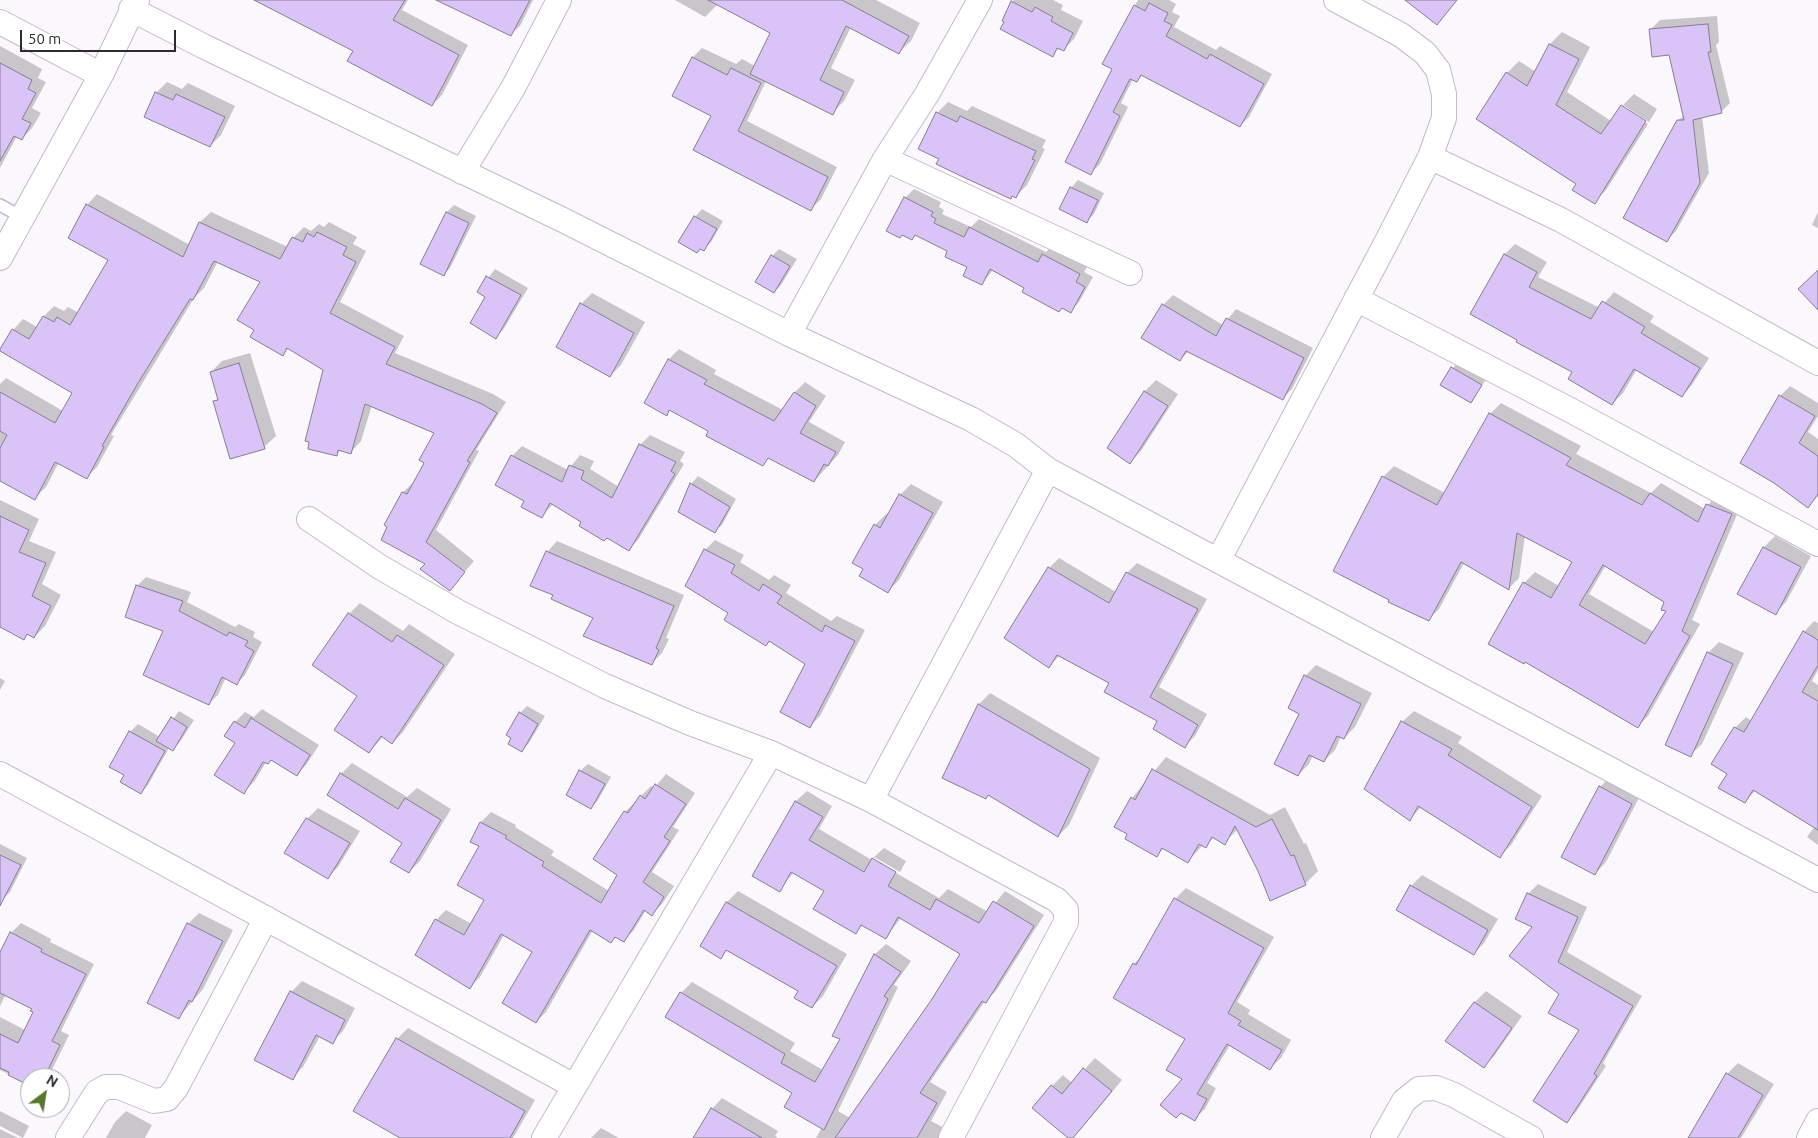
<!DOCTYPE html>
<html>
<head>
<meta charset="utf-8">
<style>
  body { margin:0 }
  #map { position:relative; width:1818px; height:1138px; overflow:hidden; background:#faf8fd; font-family:Ubuntu,sans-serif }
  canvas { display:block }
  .north { position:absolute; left:20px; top:1068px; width:50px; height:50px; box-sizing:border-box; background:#fff; border:1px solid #abaaad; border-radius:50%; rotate:31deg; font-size:14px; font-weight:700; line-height:20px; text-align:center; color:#2e2a33 }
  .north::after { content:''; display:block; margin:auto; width:18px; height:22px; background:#57772e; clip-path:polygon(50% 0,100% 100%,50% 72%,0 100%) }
  .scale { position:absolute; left:20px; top:30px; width:156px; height:22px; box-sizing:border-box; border:2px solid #2e2a33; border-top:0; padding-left:6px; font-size:15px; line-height:18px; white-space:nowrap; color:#2e2a33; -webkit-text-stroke:4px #fff; paint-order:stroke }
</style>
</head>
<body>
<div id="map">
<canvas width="1818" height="1138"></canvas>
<div class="north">N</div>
<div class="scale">50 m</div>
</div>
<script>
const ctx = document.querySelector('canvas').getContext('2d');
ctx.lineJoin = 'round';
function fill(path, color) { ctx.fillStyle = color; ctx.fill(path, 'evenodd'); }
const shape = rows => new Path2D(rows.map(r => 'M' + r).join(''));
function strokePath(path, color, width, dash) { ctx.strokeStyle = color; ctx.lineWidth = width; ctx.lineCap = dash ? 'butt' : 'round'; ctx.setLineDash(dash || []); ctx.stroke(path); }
fill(shape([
  [261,0,408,0,402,10,468,45,442,95,432,105,354,50],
  [454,0,533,0,520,26,510,35],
  [675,0,876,0,920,23,911,41,898,53,851,27,831,68,855,80,844,101,832,113,766,81,747,121,837,167,821,199,811,209,712,115,693,57,702,48,736,64,742,59,755,66,772,32,718,4,705,17],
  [1014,0,1053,0,1063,5,1061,10,1083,21,1074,39,1063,50,1059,48,1052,55,1012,2],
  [1138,0,1169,0,1176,4,1172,12,1180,16,1174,27,1216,50,1220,46,1272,74,1249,117,1240,126,1143,74,1137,81,1133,79,1121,103,1128,107,1100,164,1091,173,1113,68,1104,63],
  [1717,16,1719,42,1716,45,1730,103,1721,112,1702,116,1709,173,1676,231,1667,240,1678,121,1684,115,1670,54,1651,29,1660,20],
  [1562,32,1590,47,1567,92,1611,121,1622,105,1622,107,1648,124,1606,190,1594,202,1578,184,1507,73,1519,61,1536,72,1550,44],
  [0,46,42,69,38,78,46,82,32,108,41,113,32,128,22,139,17,136,0,168],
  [167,82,182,89,188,83,235,106,221,135,210,146,156,93],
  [1634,94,1657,109,1649,122,1623,105],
  [948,102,967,111,972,106,1046,140,1042,148,1045,149,1027,185,1016,196,1013,195,1010,198,920,149,937,113],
  [1078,180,1104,193,1094,214,1087,221,1071,188],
  [914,189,941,202,939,207,944,210,942,214,971,227,979,219,1046,252,1052,246,1088,265,1084,272,1093,277,1079,302,1070,311,993,270,982,284,969,267,949,250,916,234,912,239,905,198],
  [97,194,190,245,200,222,211,212,288,247,293,238,304,227,311,231,319,224,324,227,329,222,357,237,353,244,366,251,340,302,404,336,395,353,493,394,506,402,476,450,479,451,436,530,474,561,450,589,427,563,385,524,403,492,414,482,425,462,436,432,372,405,361,441,351,452,341,450,336,455,324,369,289,348,283,354,255,330,262,281,218,261,204,288,194,298,111,435,114,436,97,467,87,477,59,462,46,487,35,498,0,479,0,384,6,378,63,411,74,393,13,330,23,319,37,327,44,316,54,306,64,311,68,307,79,313,110,260,87,205],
  [454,205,476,216,450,268,443,275,421,264,447,212],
  [702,209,723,221,711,242,704,249,695,217],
  [1818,212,1818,228,1812,225],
  [1515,244,1547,262,1538,277,1600,308,1614,292,1654,316,1650,322,1709,358,1692,385,1682,396,1637,369,1623,393,1612,404,1573,372,1472,313,1505,254],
  [779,249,797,259,781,285,774,292,772,256],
  [495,269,528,288,503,330,495,337,487,297,478,292],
  [592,293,645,322,621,365,610,376,581,304],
  [1173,295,1223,325,1236,309,1313,348,1292,389,1282,399,1189,351,1180,360,1163,305],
  [679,349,716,370,714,374,783,410,795,392,805,382,826,396,809,422,845,442,838,455,814,481,770,457,763,464,710,430,671,410,666,414,669,359],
  [250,353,276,436,264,447,215,402,219,397,211,372,222,361],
  [1459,360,1488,377,1470,402,1442,384],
  [1156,380,1178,394,1141,451,1130,462,1108,448,1145,391],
  [1790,386,1818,403,1818,416,1808,432,1818,439,1818,496,1808,506,1780,396],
  [1501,403,1581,446,1576,454,1651,493,1661,483,1705,509,1718,493,1742,503,1692,620,1700,624,1648,716,1637,727,1524,583,1535,572,1559,586,1574,562,1525,536,1519,578,1509,588,1464,563,1439,609,1428,620,1383,477,1394,466,1445,493,1490,414],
  [1606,565,1666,602,1667,611,1654,632,1589,594],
  [650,435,685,452,680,461,684,464,638,540,628,550,553,504,542,516,526,500,512,456,522,446,568,470,580,455,594,461,590,469,619,487,640,445],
  [698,476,736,499,722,525,714,532,679,511,691,484],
  [911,484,943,502,899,580,888,591,864,569,875,525,886,514,889,516,900,495],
  [0,500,39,519,29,541,56,552,42,584,61,595,45,626,34,637,28,634,23,638,0,624],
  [1775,536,1811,556,1786,602,1775,613,1739,594,1764,547],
  [715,540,744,555,740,562,769,580,774,575,791,585,786,593,831,621,837,616,865,630,820,716,810,726,807,664,770,641,766,645,729,612,705,550],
  [557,541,684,595,666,638,669,639,662,653,651,664,595,617,547,552],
  [1059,558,1116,592,1127,573,1137,563,1207,599,1159,687,1207,714,1195,736,1185,746,1159,720,1111,683,1060,655,1049,667,1049,568],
  [146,577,191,592,187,602,235,627,239,624,255,632,253,637,262,642,245,675,237,683,226,677,218,695,209,703,137,586],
  [360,603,403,631,409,624,455,654,403,732,392,743,383,737,369,752,359,695,349,614],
  [1814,621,1818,623,1818,670,1812,681,1818,685,1818,845,1807,837,1815,826,1756,790,1745,802,1729,773,1713,764,1735,728,1746,717,1752,721,1804,632],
  [1719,642,1744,653,1702,744,1690,755,1708,653],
  [1316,665,1372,693,1355,727,1344,738,1341,736,1335,750,1324,761,1313,755,1309,764,1298,775,1300,713,1305,676],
  [0,678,5,681,0,690],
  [990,693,1100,758,1069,825,1058,836,989,794,986,797,944,778,979,704],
  [527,706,545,716,529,743,522,750,520,713],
  [262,709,319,745,306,765,296,775,272,759,266,762,254,782,243,792,235,722,245,712,254,717],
  [179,711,194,720,180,742,172,750,169,748,148,785,141,792,126,775,111,766,130,732,138,724,160,737],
  [1414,711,1462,737,1458,743,1542,796,1511,845,1500,856,1421,807,1410,819,1402,722],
  [1166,757,1270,815,1285,807,1304,844,1306,843,1318,871,1305,884,1260,871,1238,829,1224,843,1214,837,1205,846,1203,845,1187,862,1164,848,1156,856,1132,798],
  [352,763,407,797,417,788,451,809,420,861,409,872,403,842,341,774],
  [588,764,611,777,598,800,591,808,580,771],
  [666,774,695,793,673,827,679,830,652,872,674,886,662,904,652,914,646,910,634,930,624,940,617,936,611,942,593,930,546,1012,536,1022,534,951,504,935,480,977,470,987,436,920,446,910,472,924,486,899,481,846,471,841,481,822,491,812,516,825,515,827,554,851,551,855,609,891,619,875,625,812,651,786,654,788],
  [1611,776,1642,792,1606,862,1595,874,1600,787],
  [807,791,832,806,819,829,872,860,873,858,884,848,906,861,900,872,874,857,874,860,939,898,948,889,988,912,1005,891,1044,915,996,991,985,1001,930,1082,947,1092,931,1121,948,1130,946,1138,816,1138,822,1127,794,1092,667,1017,681,993,692,982,795,1043,790,1051,823,1070,841,1038,834,1035,875,954,886,944,911,961,894,985,898,987,838,1111,850,1118,933,1000,961,954,901,918,886,937,863,925,855,932,826,890,794,872,779,890,753,875,796,801],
  [318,808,360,831,338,867,327,878,307,819],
  [0,844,27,858,10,892,3,899,0,897],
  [1422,875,1498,919,1484,943,1473,954,1411,886],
  [1538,884,1587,907,1567,952,1642,996,1603,1063,1606,1066,1576,1112,1566,1122,1581,1030,1561,994,1534,926,1528,894],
  [1186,888,1274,937,1237,1002,1250,1010,1248,1014,1291,1040,1281,1058,1270,1068,1230,1045,1207,1083,1216,1088,1205,1109,1194,1119,1184,1079,1187,1038,1134,964,1144,953,1175,899],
  [738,891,847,954,823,996,812,1007,799,990,728,949,721,957,701,946,727,902],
  [199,913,233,930,203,989,179,1017,188,924],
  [21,923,51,939,50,942,94,964,61,1031,69,1035,48,1078,30,1078,30,1089,21,1084,23,1081,0,1070,0,1017,25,1030,35,1012,33,1008,6,994,0,1006,0,954,11,933],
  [302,981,355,1008,343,1031,332,1042,320,1036,303,1067,292,1078,291,992],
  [1486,991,1522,1016,1495,1055,1484,1066,1475,1002],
  [408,1028,535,1100,513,1138,402,1138,397,1039],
  [1095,1058,1122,1080,1082,1128,1070,1138,1052,1086,1063,1075,1072,1083],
  [1738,1063,1774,1084,1741,1138,1689,1138,1727,1074],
  [722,1098,778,1131,775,1136,778,1138,695,1138,712,1109],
  [0,1111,29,1126,23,1138,0,1126],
  [126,1111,152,1125,145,1138,106,1138,115,1122],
  [601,1128,619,1138,591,1138],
  [0,1129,18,1138,0,1138]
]), '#0003');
const building = shape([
  [254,0,405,0,393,20,459,55,432,106,347,61,353,51,254,0],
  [436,0,530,0,511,36,436,0],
  [708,0,842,0,909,36,899,54,846,26,820,80,844,92,833,115,750,74,770,33,708,0],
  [1405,0,1457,0,1437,25,1405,0],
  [1011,1,1032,12,1035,7,1053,17,1051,21,1073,33,1064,51,1057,48,1053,57,1000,29,1004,22,1002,21,1011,1],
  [1149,3,1168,13,1164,21,1172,25,1166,36,1207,59,1210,54,1264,84,1240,127,1141,75,1137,82,1130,79,1113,112,1120,116,1091,175,1065,162,1112,69,1102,64,1134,5,1145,11,1149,3],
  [1708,24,1711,52,1708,52,1722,113,1693,120,1700,183,1667,242,1623,218,1677,120,1684,120,1669,55,1652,57,1649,29,1708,24],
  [1549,44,1579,59,1556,105,1601,134,1621,105,1646,121,1595,204,1572,190,1576,184,1476,119,1506,72,1527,86,1549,44],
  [692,57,727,75,731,68,761,83,738,131,828,177,811,211,693,150,711,116,672,96,692,57],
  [0,63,32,80,28,89,36,93,22,119,31,123,22,140,14,136,0,161,0,63],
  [155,92,173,100,176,94,225,117,210,147,144,117,155,92],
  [936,112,957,122,960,116,1036,151,1032,159,1035,160,1016,198,1012,196,1011,199,963,177,936,164,939,159,918,149,936,112],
  [1070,187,1098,200,1087,223,1059,209,1070,187],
  [904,197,933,212,931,216,936,219,934,223,964,237,969,227,1038,262,1042,254,1080,274,1076,282,1085,287,1071,313,1062,308,1059,312,1022,292,1024,288,990,269,982,285,963,276,967,267,945,257,947,251,915,235,912,240,902,235,900,238,886,231,904,197],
  [86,204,183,257,199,222,280,259,292,237,303,242,307,233,314,237,317,232,347,247,343,255,356,262,330,313,395,347,386,364,482,404,497,413,467,461,470,462,426,542,465,572,450,591,420,569,425,564,381,540,387,527,384,525,402,492,407,494,424,463,419,460,434,433,365,404,351,454,338,450,337,456,308,449,309,442,305,441,323,370,287,348,283,356,250,337,254,330,237,320,260,282,214,261,193,300,190,299,138,383,102,446,104,447,87,479,55,462,35,500,0,481,0,448,7,435,0,431,0,392,55,423,72,393,0,351,0,349,12,329,29,339,43,316,54,322,57,317,70,325,108,260,68,238,86,204],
  [446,212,469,223,444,276,420,264,446,212],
  [694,216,717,229,704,251,700,249,697,253,678,242,694,216],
  [1504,254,1537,272,1529,287,1591,319,1602,301,1645,327,1641,333,1700,368,1682,397,1634,369,1612,405,1568,379,1572,372,1516,342,1517,340,1470,314,1504,254],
  [771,255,790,266,774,293,755,282,771,255],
  [1818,270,1818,310,1798,289,1818,270],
  [486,276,521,295,496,339,470,323,485,297,477,292,486,276],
  [580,303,634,333,610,377,556,347,580,303],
  [1162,304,1216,336,1226,318,1304,358,1283,400,1186,351,1180,361,1141,338,1162,304],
  [668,359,707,380,704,384,774,421,794,392,816,406,800,433,836,452,828,466,824,464,814,482,768,458,763,466,706,436,708,431,669,410,667,416,644,403,668,359],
  [239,363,265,449,230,459,213,401,218,400,210,372,239,363],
  [1451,367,1482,385,1471,403,1440,385,1451,367],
  [1144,391,1168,406,1130,464,1107,448,1144,391],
  [1779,395,1815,416,1799,443,1818,456,1818,494,1808,508,1774,483,1740,463,1779,395],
  [1489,413,1571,458,1566,465,1642,505,1650,493,1698,522,1706,504,1732,514,1682,631,1690,636,1638,728,1525,662,1524,664,1488,644,1523,582,1551,598,1572,562,1517,533,1509,590,1461,562,1429,621,1388,602,1389,600,1333,571,1382,476,1437,505,1489,413],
  [1603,565,1664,602,1661,610,1666,611,1645,644,1579,605,1603,565],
  [639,444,676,462,671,471,675,474,629,551,607,538,604,541,579,526,581,522,550,503,542,518,521,507,524,501,495,485,511,455,562,482,569,465,584,471,581,479,612,498,639,444],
  [690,483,730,507,715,533,678,512,690,483],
  [899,494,933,513,888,593,859,576,863,569,852,563,874,524,880,528,899,494],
  [0,516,29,530,19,552,46,563,32,596,51,606,34,638,27,634,24,640,0,627,0,516],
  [1763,547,1801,567,1776,615,1737,594,1763,547],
  [704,549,735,565,731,573,759,591,763,584,782,596,777,603,822,632,825,625,855,641,810,728,780,712,805,664,769,641,766,646,724,620,728,613,685,586,704,549],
  [546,551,674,606,656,648,659,650,652,665,583,636,593,618,551,599,553,595,530,586,546,551],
  [1048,567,1109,603,1126,572,1198,609,1150,697,1198,725,1185,748,1153,729,1157,721,1104,692,1109,683,1057,655,1049,668,1004,638,1048,567],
  [136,585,183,601,179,611,227,636,229,632,248,641,245,646,254,651,237,685,222,677,209,705,143,675,163,631,125,617,136,585],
  [348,613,392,642,397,635,444,665,392,744,381,736,369,753,334,730,357,696,312,665,348,613],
  [1803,631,1818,640,1818,665,1802,692,1818,701,1818,830,1753,790,1745,803,1718,788,1727,774,1711,764,1734,727,1744,732,1803,631],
  [1707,652,1733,664,1691,757,1665,745,1707,652],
  [1304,675,1361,704,1344,739,1337,736,1324,762,1309,755,1298,776,1274,764,1299,714,1288,708,1304,675],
  [978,704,1090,769,1058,837,988,795,986,799,942,778,978,704],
  [519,712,538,724,522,752,508,744,511,738,506,735,519,712],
  [171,717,187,727,173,751,156,741,171,717],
  [251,718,310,755,297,776,271,760,268,764,263,762,244,794,214,775,235,743,224,736,234,721,245,728,251,718],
  [1401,721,1452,749,1448,755,1532,807,1500,858,1418,806,1410,821,1364,789,1401,721],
  [129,731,165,751,141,794,120,782,124,775,109,767,129,731],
  [1152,769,1256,827,1272,819,1291,856,1294,855,1306,885,1270,901,1258,871,1235,826,1225,845,1212,837,1206,848,1199,844,1188,863,1162,848,1157,857,1125,839,1127,834,1114,827,1131,797,1135,800,1152,769],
  [579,770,605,784,591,809,566,795,579,770],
  [340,773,398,809,405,798,441,820,409,873,390,862,402,843,327,795,340,773],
  [655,784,686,804,664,837,670,841,643,882,664,897,652,916,644,910,624,942,615,937,611,943,590,930,536,1023,502,1003,532,952,501,934,470,989,415,955,435,919,464,935,484,900,457,885,479,846,470,842,480,822,507,836,505,838,544,862,542,866,601,903,617,875,593,859,624,811,628,813,640,795,645,799,655,784],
  [1599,786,1632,804,1595,875,1561,857,1599,786],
  [795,801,823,817,809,840,864,872,872,858,896,872,888,886,930,910,936,899,979,923,993,901,1034,926,986,1003,982,1001,920,1093,937,1103,917,1138,835,1138,932,999,960,954,898,917,886,939,861,925,856,934,813,909,824,891,791,872,780,892,752,876,795,801],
  [306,818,350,843,328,879,284,853,306,818],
  [0,855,21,865,0,906,0,855],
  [1410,885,1488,930,1474,955,1396,910,1410,885],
  [1527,893,1578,917,1558,962,1633,1006,1594,1074,1597,1076,1567,1123,1533,1101,1579,1030,1548,1013,1559,994,1509,956,1532,927,1515,919,1527,893],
  [1174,898,1264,948,1228,1013,1241,1021,1238,1025,1282,1050,1270,1070,1227,1044,1197,1094,1207,1099,1195,1121,1181,1113,1176,1118,1160,1105,1182,1079,1166,1070,1185,1039,1113,998,1133,963,1136,965,1174,898],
  [726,902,837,966,812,1008,794,998,798,991,726,950,721,959,700,946,726,902],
  [187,923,223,941,192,1002,189,1000,179,1019,147,1003,187,923],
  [10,932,42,949,41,952,86,974,52,1041,60,1045,44,1078,30,1078,30,1086,8,1075,9,1072,0,1068,0,1034,18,1043,33,1012,30,1011,32,1009,0,993,0,952,10,932],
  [874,954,901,972,884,996,888,999,824,1130,784,1107,792,1093,665,1017,680,992,785,1054,781,1063,815,1082,840,1039,832,1036,874,954],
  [290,991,345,1020,333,1044,316,1035,293,1080,254,1060,290,991],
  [1474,1002,1512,1028,1484,1068,1445,1041,1474,1002],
  [396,1038,525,1111,510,1138,400,1138,353,1111,396,1038],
  [1083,1068,1112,1091,1073,1138,1068,1138,1032,1108,1051,1085,1062,1094,1083,1068],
  [1726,1073,1763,1095,1738,1138,1688,1138,1726,1073],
  [711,1108,762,1138,693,1138,711,1108]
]);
fill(building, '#dac3f6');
strokePath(building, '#877d93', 1);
const service = shape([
  [0,205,22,217]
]);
const minor = shape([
  [131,9,203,46,563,220,789,334,971,419,1016,445,1048,470,1818,880],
  [0,22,101,75],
  [1430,157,1561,220,1818,363],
  [885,159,1130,273],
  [462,172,513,88,559,0],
  [0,258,101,75,137,0],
  [1356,299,1570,410,1818,544],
  [789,334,885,159,927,94,980,0],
  [309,519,380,567,458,612,605,686,690,723,771,753],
  [1219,559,1386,243,1430,157,1444,118,1444,94,1438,70,1425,53,1401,35,1336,0],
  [0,774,574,1086],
  [871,800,1048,470],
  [68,1138,97,1092,106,1087,119,1087,154,1101,167,1099,176,1088,266,918],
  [544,1138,771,753,871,800,1057,900,1066,910,1066,922,951,1138],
  [1383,1138,1404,1101,1419,1089,1436,1088,1454,1095,1531,1138],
  [1809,1138,1818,1121]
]);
strokePath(service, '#c3b9d0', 14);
strokePath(minor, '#c3b9d0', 26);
strokePath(service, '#fff', 11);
strokePath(minor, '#fff', 24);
</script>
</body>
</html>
